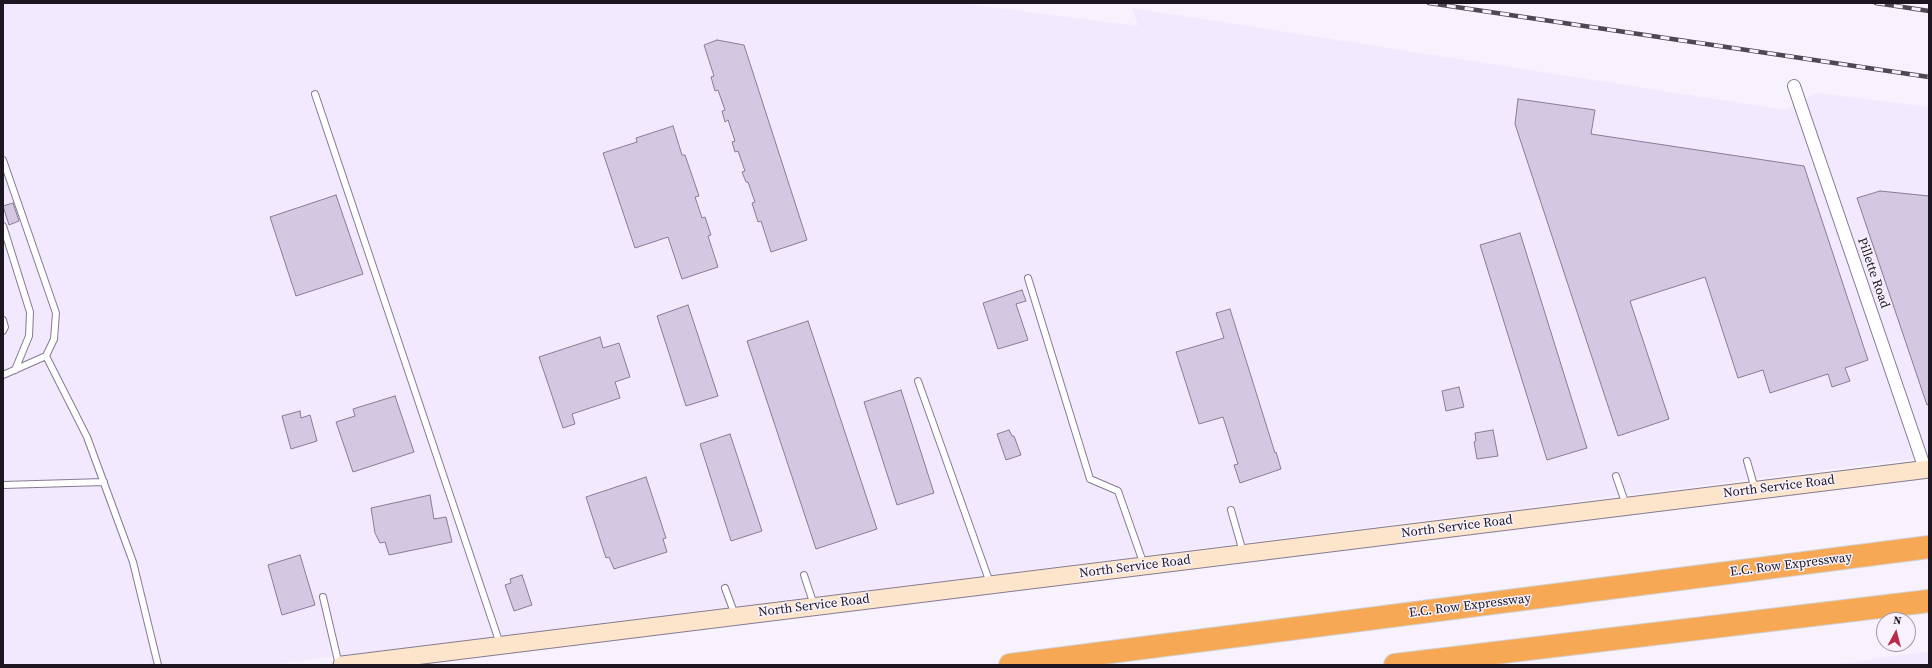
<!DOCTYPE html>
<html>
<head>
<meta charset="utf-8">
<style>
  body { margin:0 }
  #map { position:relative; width:1932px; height:668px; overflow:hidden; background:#f7f2fd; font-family:"Source Serif 4",serif }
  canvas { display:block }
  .frame { position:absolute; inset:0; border:4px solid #1b1620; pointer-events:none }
  .north { position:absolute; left:1876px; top:612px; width:40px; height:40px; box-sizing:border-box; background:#f7f2fd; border:1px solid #9f9aa5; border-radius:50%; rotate:7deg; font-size:11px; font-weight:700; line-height:16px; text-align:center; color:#1b1620 }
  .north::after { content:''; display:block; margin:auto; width:14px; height:18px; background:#ba294a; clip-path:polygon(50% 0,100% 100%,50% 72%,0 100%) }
</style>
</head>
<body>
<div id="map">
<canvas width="1932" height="668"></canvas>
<div class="frame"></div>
<div class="north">N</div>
</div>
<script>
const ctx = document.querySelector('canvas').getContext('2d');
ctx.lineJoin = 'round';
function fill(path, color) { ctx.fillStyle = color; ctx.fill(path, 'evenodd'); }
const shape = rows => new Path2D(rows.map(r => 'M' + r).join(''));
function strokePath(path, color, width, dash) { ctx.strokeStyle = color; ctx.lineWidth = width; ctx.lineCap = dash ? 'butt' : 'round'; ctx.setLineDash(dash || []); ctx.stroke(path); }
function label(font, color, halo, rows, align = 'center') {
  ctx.font = font + ' "Source Serif 4",serif'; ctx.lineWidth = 3; ctx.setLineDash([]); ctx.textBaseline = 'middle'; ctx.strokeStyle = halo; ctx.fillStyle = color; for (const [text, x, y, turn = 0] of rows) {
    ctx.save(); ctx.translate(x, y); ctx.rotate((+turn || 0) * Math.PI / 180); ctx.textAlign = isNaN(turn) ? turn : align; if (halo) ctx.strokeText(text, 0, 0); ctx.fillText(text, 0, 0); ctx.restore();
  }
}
fill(shape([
  [3,3,959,3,1138,26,1132,8,1785,110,1816,93,1929,107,1929,457,1531,507,1505,511,1507,510,267,665,3,665],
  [1929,651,1929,665,1832,665]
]), '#f2e9fe');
const building = shape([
  [717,40,744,45,807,240,771,252,761,221,758,222,752,203,755,202,748,182,746,182,742,172,745,171,738,151,735,152,732,142,735,141,728,120,725,122,722,111,725,110,718,90,715,91,711,77,714,76,704,45,717,40],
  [1518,99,1595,110,1591,134,1804,166,1868,360,1845,368,1850,381,1832,387,1828,374,1770,393,1763,370,1738,378,1705,277,1630,301,1669,419,1618,436,1515,124,1518,99],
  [673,126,682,155,685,155,699,196,695,197,702,218,705,217,711,235,708,236,718,267,682,279,668,237,635,248,603,153,637,142,636,138,673,126],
  [1880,191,1929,196,1929,404,1927,405,1857,198,1880,191],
  [336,195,363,274,296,296,270,217,336,195],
  [13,203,19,221,9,225,3,206,13,203],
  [1520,233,1587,448,1547,460,1480,245,1520,233],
  [1022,290,1026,301,1016,304,1028,340,998,349,983,303,1022,290],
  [688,305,718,396,686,406,657,316,688,305],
  [1230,309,1275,453,1276,452,1281,469,1240,483,1234,465,1238,464,1223,417,1199,424,1176,352,1224,338,1216,313,1230,309],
  [808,321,877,529,816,549,747,341,808,321],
  [600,337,603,348,619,343,630,377,615,382,620,398,572,414,575,424,563,428,539,357,600,337],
  [1459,387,1464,407,1446,411,1442,391,1459,387],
  [901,390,934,493,897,505,864,402,901,390],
  [395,396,414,452,353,472,336,422,355,416,353,409,395,396],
  [300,411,301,418,310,415,317,441,291,449,282,416,300,411],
  [1009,430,1012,436,1014,436,1021,455,1006,460,997,434,1009,430],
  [1493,430,1498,456,1477,459,1474,442,1476,441,1475,433,1493,430],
  [730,434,762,531,731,541,700,444,730,434],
  [646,477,666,538,663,539,667,552,614,569,609,557,606,558,586,497,646,477],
  [430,495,434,519,446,517,452,542,389,555,385,542,380,543,375,533,371,508,430,495],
  [300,555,315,605,282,615,268,565,300,555],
  [522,575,532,605,514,611,505,585,511,583,510,579,522,575]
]);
fill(building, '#d3c7e2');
strokePath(building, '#887d96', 1);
const lane = shape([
  [315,94,500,644],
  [3,160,56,313,54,339,46,356,3,375],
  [3,226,30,312,29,336,15,370],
  [1028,278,1090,479,1118,491,1144,565],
  [3,320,5,327,3,331],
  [46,356,87,437,133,562,158,665],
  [918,381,990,583],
  [1747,461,1755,489],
  [1616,476,1626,505],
  [3,485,104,482],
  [1231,510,1243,552],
  [804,575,814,605],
  [725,588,735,615],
  [323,597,339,665]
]);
const street = shape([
  [1794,86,1925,469]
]);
const secondary = shape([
  [342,665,1929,469]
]);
const highway = shape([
  [1010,665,1929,547],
  [1395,665,1929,601]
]);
strokePath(lane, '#857a93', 8);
strokePath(street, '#857a93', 14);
strokePath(secondary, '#857a93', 19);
strokePath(highway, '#d1d0d2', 24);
strokePath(lane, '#fff', 6);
strokePath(street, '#fff', 12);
strokePath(secondary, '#fde5cc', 17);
strokePath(highway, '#f7a855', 22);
const rail = shape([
  [1429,3,1929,77],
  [1876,3,1929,11]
]);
strokePath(rail, '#4d4852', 4.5);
strokePath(rail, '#f7f2fd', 3, [9]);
label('13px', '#1b1620', '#f7f2fd', [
  ["Pillette Road",1873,273,71],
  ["North Service Road",1779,487,-7],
  ["North Service Road",1457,527,-7],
  ["E.C. Row Expressway",1791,565,-7],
  ["North Service Road",1135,567,-7],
  ["North Service Road",814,606,-7],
  ["E.C. Row Expressway",1470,606,-7]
]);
</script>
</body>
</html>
